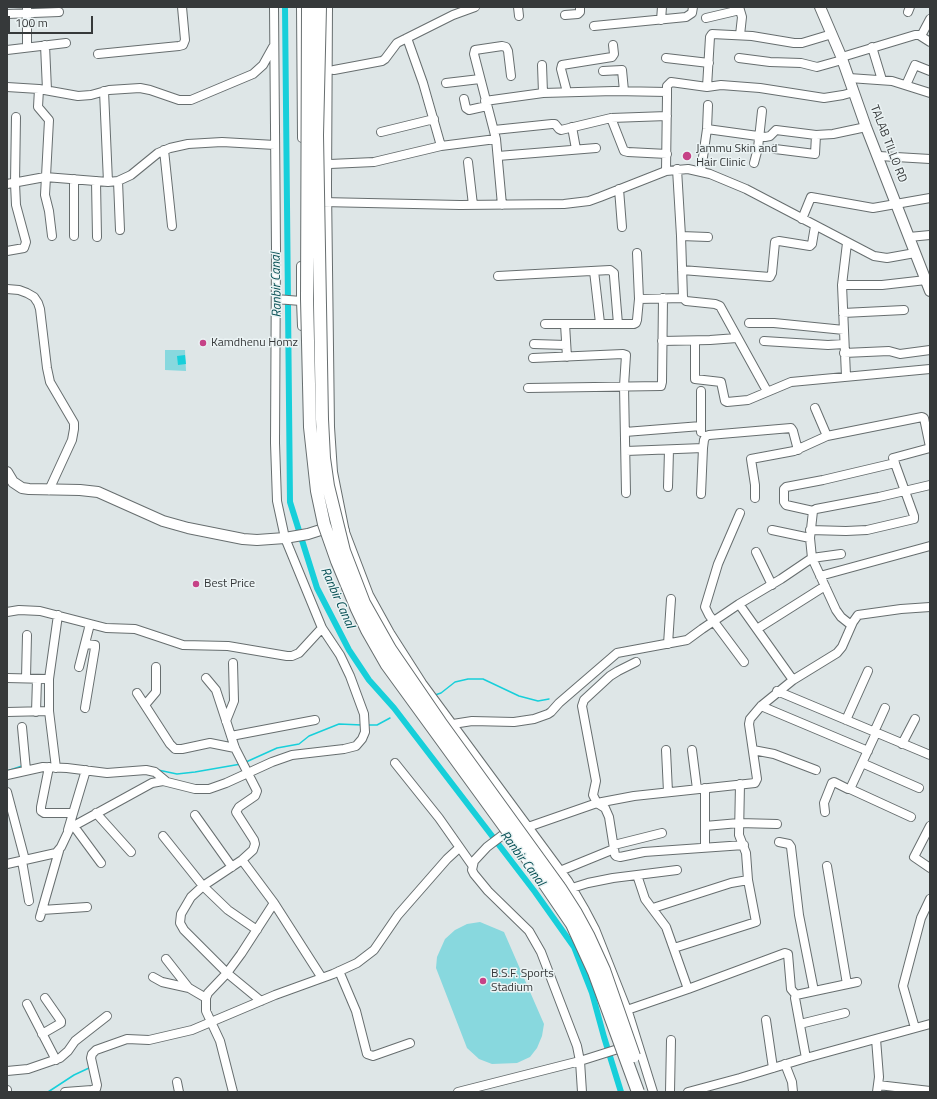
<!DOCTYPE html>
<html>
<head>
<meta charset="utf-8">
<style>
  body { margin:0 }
  #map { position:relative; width:937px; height:1099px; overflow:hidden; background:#dee6e7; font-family:"Titillium Web",sans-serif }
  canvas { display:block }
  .frame { position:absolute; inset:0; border:8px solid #36393a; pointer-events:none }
  .scale { position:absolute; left:8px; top:16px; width:85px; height:18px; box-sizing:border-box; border:2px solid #36393a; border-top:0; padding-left:5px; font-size:12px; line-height:14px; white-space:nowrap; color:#36393a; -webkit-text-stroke:3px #ebf3f4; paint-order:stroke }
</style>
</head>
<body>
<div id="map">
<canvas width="937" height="1099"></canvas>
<div class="frame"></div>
<div class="scale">100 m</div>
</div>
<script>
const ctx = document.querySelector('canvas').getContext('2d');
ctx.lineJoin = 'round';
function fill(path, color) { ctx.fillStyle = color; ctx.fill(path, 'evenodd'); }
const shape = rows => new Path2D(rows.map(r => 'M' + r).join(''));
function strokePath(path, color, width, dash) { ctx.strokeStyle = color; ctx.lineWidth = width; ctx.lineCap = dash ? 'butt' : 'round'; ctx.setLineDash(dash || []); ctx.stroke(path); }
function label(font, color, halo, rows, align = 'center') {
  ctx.font = font + ' "Titillium Web",sans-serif'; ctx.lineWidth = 3; ctx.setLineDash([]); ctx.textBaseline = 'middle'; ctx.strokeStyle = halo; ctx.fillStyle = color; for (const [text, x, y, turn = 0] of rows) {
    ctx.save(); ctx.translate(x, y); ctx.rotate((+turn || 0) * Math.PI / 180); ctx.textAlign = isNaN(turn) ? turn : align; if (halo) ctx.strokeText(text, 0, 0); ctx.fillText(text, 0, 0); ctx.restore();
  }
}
fill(shape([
  [165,350,185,350,186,371,165,370],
  [480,922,504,932,544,1024,542,1036,537,1048,530,1057,517,1063,492,1064,479,1059,467,1048,436,968,437,957,445,939,455,930,467,924]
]), '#88d8de');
fill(shape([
  [185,355,186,364,178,365,177,356]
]), '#17cfda');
strokePath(shape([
  [435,695,441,693,455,682,468,679,483,679,519,696,538,701,549,699],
  [368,725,377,725,390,718],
  [246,762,277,748,299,744,309,736,339,724,362,725],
  [158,770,177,774,195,772,241,764],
  [7,771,22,766],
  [48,1092,74,1075,89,1068]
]), '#17cfda', 1.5);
strokePath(shape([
  [285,7,290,502,317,588,349,650,369,680,394,708,535,892,574,947,592,993,604,1037,621,1092]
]), '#17cfda', 6);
const minor = shape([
  [301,7,302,138],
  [328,7,327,188,330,427,333,472,345,532,369,595,390,633,422,683,568,881,585,910,595,929,629,1015,653,1092],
  [518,7,519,16],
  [739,7,742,17,740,35],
  [908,12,910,7],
  [7,14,59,12],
  [565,15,578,14,580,12,580,7],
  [706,18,740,10],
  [661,20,662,7],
  [594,26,686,17,692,13,693,7],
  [921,36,930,19],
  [407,38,423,83,441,146],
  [45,45,47,90],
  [27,47,27,7],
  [872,47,882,80],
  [7,50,66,43],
  [98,54,179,46,183,45,185,40,182,7],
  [842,57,915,35,919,35,930,42],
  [666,58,709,63],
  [739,58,770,62,801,63,817,67,842,60],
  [542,65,543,93],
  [334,70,382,61,385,59,397,43,453,15,475,7],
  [603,71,622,70,624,91],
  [849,78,892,81,930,93],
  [446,83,480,79],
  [906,85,915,65,930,71],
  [7,87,39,89,78,96,91,95,109,90,140,88,150,90,179,100,191,100,253,74,263,65,273,47],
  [707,87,710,37,712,34,752,36,794,43,802,43,832,34],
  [39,89,38,107,49,120,45,195,49,211,52,236],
  [104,91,108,182],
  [567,92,561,69,562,65,612,57,614,54,613,45],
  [464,99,466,108,469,110,487,106],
  [485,101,543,93,614,91,667,92],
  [611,118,624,151,628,152,667,154],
  [572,127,576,149],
  [707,129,765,137,770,136,776,130,816,135,833,134,866,127],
  [494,130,552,124,555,124,559,129,561,130,611,118,667,116],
  [381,132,434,119],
  [775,149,815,154,816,135],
  [164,150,172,226],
  [498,156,596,148],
  [879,156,930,159],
  [468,162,473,205],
  [754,163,758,148,762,111],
  [330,164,374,162,441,146,496,139],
  [677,169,681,236,683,298,686,301,715,304,720,306,767,391],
  [666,171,667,96,667,86,671,82,707,87,721,85,760,88,824,98,843,95,854,92],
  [701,171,707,129,708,105],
  [74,179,74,236],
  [96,181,97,237],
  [118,181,120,230],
  [7,184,45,177,108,182,118,181,131,175,158,153,170,148,188,144,222,142,275,145],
  [619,189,622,227],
  [322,202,460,205,564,204,589,201,600,197,666,171,688,169,710,174,746,189,874,256,887,258,915,253],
  [502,205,496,139,474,54,475,50,502,46,506,47,508,51,511,76],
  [802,219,811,197,873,208,930,198],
  [681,236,708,237],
  [909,237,930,235],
  [7,251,24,248,26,242,16,205,15,183,16,117],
  [637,253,639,299],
  [301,266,301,301,302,326],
  [682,270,770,277,772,273,775,242,779,241,810,246,812,244,815,226],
  [594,271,600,323],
  [498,276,610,270,614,273,614,276,618,324],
  [842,285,882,285,926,280],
  [7,289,19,290,27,293,34,297,38,303,40,309,47,368,50,382,74,423,74,429,72,440,49,490],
  [276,299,301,301],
  [843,313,904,310],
  [749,323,774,323,844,330],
  [545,324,634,324,636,323,637,320,639,299,683,298],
  [565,324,567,357],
  [662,341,710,340,737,338],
  [695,341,695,379,721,382,725,401,727,402,748,400,791,382,930,369],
  [764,341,828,345,844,344],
  [534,344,566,345],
  [844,353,889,351,900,354,930,350],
  [533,358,623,354,626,355,624,386,626,493],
  [846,376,842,285,847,243],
  [528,388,661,386,662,382,663,298],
  [701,391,701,432],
  [815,408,827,436],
  [625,432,701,426],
  [626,451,703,448],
  [668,487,669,450],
  [701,494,703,448,704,440,706,436,709,435,791,428,793,431,798,450],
  [755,498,755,485,751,459,794,451,827,436,922,417,924,418,930,447],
  [813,511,786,505,784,502,784,489,786,487,823,480,895,463],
  [740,513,718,564,705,607,709,615,744,662],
  [772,530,810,538],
  [810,530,846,531,867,530,914,519,914,516,893,458,930,448],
  [756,552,772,585],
  [820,576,930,546],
  [739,604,793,680,837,653,842,647,853,622,858,615,901,609,930,607],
  [7,612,19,610,40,611,106,628,135,629,183,645,228,646,287,656,292,656,299,653,322,628],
  [851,625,841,617,836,610,812,558,810,538,813,511,816,509,879,497,930,485],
  [757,629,825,586],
  [85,644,95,645,95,648,85,708],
  [668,644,671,599],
  [636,662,618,671,610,676,584,700,582,706,596,781,593,795,597,803,605,808,609,817,615,855,616,856,620,857,644,852,744,845],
  [79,667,90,624],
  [7,678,49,679],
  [26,678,27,635],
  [206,678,216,690,235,748,257,791,255,796,239,807,236,812,254,840,255,844,253,850,242,860,203,886,191,897,181,914,180,923,184,930,227,973,261,1001],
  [777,691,930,755],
  [137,693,170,744,175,749,182,749,210,743,235,748],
  [145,705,156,692,156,667],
  [761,706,868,751],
  [7,712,49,711],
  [36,712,37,679],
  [846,720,868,671],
  [226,721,234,701,233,663],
  [453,724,472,721,514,722,534,719,548,714,551,712,559,703,617,653,687,640,702,629,739,604,781,579,812,558,841,554],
  [22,727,26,770],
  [874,732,885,708],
  [231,736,315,720],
  [902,744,915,719],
  [666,750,668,792],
  [692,750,697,789],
  [753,750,774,754,816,770],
  [395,763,439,818,472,865],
  [862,763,919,788],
  [49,767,41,807,41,811,44,813,73,813],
  [56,768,49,711,49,679,58,615],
  [7,775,43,767,67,768,107,773,146,770,155,772,167,782],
  [705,788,705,847],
  [850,789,911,817],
  [7,792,25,860],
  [825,812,824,803,832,783,834,782,848,789,850,789,876,733],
  [96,813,131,852],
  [195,815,232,867],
  [73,825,101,863],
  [705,826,739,823,777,824],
  [930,826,914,857,930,868],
  [528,827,597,803,634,796,755,783,757,779,749,724,750,719,761,706,793,680],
  [68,830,86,770],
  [504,834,487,847,474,861,472,870,474,874,488,891,529,931,541,952,577,1046,580,1061,582,1092],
  [163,836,203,886,228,910,257,930],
  [779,842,789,844,791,847,799,915,814,991],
  [614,845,662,833],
  [242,860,274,903,322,978],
  [22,861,29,901],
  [7,864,56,853,61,847,70,828,152,783,163,781,195,789,209,789,226,783,272,762,292,755,344,749,356,746,362,739,365,732,364,714,350,676,340,655,322,628,285,538,277,501,275,443,276,249,274,7],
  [827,866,847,984],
  [560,871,614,849],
  [637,875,645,899,666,927,688,989],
  [572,888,588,883,613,878,677,870],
  [653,908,731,883,748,880],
  [42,910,87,907],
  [40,917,59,851],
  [674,948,756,922,748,880,746,853,739,835,740,784],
  [166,959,188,987],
  [339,971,356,1011,367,1054,373,1056,410,1043],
  [153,977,162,982,189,988,206,998],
  [27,1004,56,1060],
  [627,1010,688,989,785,953,788,954,791,989,796,995],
  [766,1020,773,1068],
  [800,1024,845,1013],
  [915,1028,903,986,921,918,930,899],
  [42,1034,61,1023,61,1021,45,998],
  [876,1039,879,1077,877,1092],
  [806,1058,795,998,796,995,857,982],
  [785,1064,792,1082,793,1092],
  [7,1071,28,1069,60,1058,68,1051,75,1041,107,1016],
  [177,1082,179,1092],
  [878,1085,930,1091],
  [7,1090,7,1092],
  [65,1092,92,1090,96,1089,97,1085,91,1058,92,1054,96,1050,127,1039,149,1040,192,1030,275,995,333,974,357,963,374,950,398,915,447,859,459,848],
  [233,1092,220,1041,206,1011,206,998,208,993,227,973,241,954,274,903],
  [458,1092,580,1061,618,1049],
  [670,1092,671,1040],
  [688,1092,740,1078,806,1058,930,1024]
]);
const major = shape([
  [820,7,841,56,866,127,930,291],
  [7,472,13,482,22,488,29,489,80,490,98,492,163,521,188,528,243,539,257,540,285,538,308,534,333,526,338,526,344,531]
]);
strokePath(minor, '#676e6f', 10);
strokePath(major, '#676e6f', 12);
strokePath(minor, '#fff', 8);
strokePath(major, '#fff', 10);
const highwayBridge = shape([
  [308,7,307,299,310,427,317,491,324,524,337,561,357,609,367,630,387,665,523,852,572,924,594,972,638,1092],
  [320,7,317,135,322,419,324,458,328,486,344,551,364,603,390,649,440,722,560,888,576,913,588,935,604,970,634,1056]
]);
strokePath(highwayBridge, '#676e6f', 14, []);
strokePath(highwayBridge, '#fff', 12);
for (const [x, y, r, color] of [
  [687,156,5,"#c64287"],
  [203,343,4,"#c64287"],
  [196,584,4,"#c64287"],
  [483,981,4,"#c64287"]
]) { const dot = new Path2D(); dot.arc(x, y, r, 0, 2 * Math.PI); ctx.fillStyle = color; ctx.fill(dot); strokePath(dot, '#ebf3f4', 1.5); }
label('12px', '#36393a', '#ebf3f4', [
  ["TALAB TILLO RD",888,144,69]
]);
label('12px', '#36393a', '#ebf3f4', [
  ["Jammu Skin and",696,149],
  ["Hair Clinic",696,163],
  ["Kamdhenu Homz",211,343],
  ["Best Price",204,584],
  ["B.S.F. Sports",491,974],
  ["Stadium",491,988]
], 'left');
label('italic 13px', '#054e53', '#ebf3f4', [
  ["Ranbir Canal",277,285,-91],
  ["Ranbir Canal",337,598,66],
  ["Ranbir Canal",522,859,53]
]);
</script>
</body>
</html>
